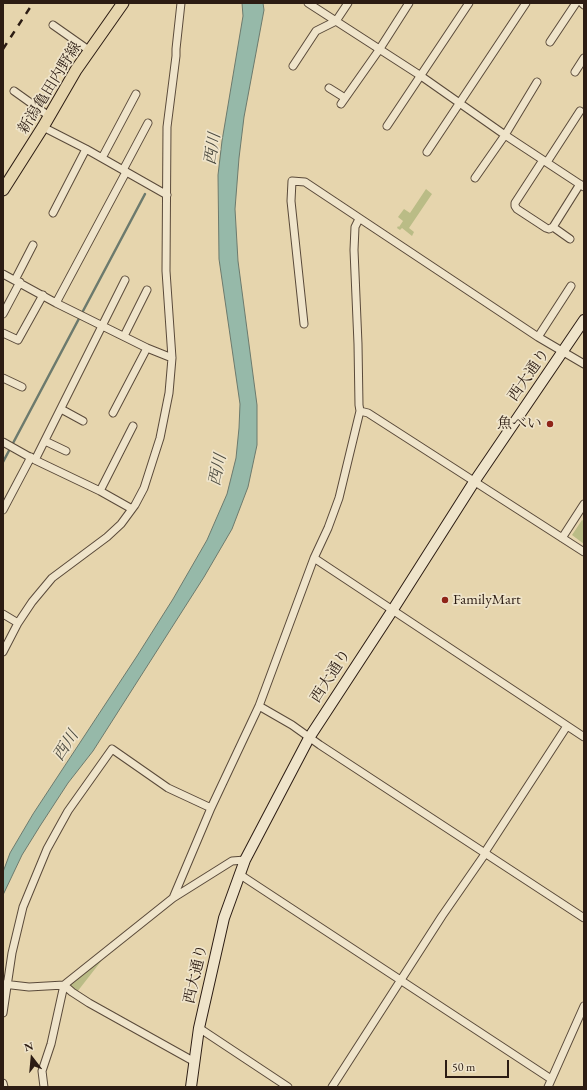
<!DOCTYPE html>
<html>
<head>
<meta charset="utf-8">
<style>
  body { margin:0 }
  #map { position:relative; width:587px; height:1090px; overflow:hidden; background:#e6d5ad; font-family:"EB Garamond",serif }
  canvas { display:block }
  .frame { position:absolute; inset:0; border:4px solid #2c1c13; pointer-events:none }
  .north { position:absolute; left:12px; top:1038px; width:40px; height:40px; -webkit-text-stroke:3px #efe4ca; paint-order:stroke; rotate:344deg; font-size:11px; font-weight:700; line-height:16px; text-align:center; color:#2c1c13 }
  .north::after { content:''; display:block; margin:auto; width:14px; height:18px; background:#2c1c13; clip-path:polygon(50% 0,100% 100%,50% 72%,0 100%) }
  .scale { position:absolute; left:445px; top:1060px; width:64px; height:18px; box-sizing:border-box; border:2px solid #2c1c13; border-top:0; padding-left:5px; font-size:12px; line-height:14px; white-space:nowrap; color:#2c1c13; -webkit-text-stroke:3px #efe4ca; paint-order:stroke }
</style>
</head>
<body>
<div id="map">
<canvas width="587" height="1090"></canvas>
<div class="frame"></div>
<div class="north">N</div>
<div class="scale">50 m</div>
</div>
<script>
const ctx = document.querySelector('canvas').getContext('2d');
ctx.lineJoin = 'round';
function fill(path, color) { ctx.fillStyle = color; ctx.fill(path, 'evenodd'); }
const shape = rows => new Path2D(rows.map(r => 'M' + r).join(''));
function strokePath(path, color, width, dash) { ctx.strokeStyle = color; ctx.lineWidth = width; ctx.lineCap = dash ? 'butt' : 'round'; ctx.setLineDash(dash || []); ctx.stroke(path); }
function label(font, color, halo, rows, align = 'center') {
  ctx.font = font + ' "EB Garamond","Noto Serif JP",serif'; ctx.lineWidth = 3.5; ctx.setLineDash([]); ctx.textBaseline = 'middle'; ctx.strokeStyle = halo; ctx.fillStyle = color; for (const [text, x, y, turn = 0] of rows) {
    ctx.save(); ctx.translate(x, y); ctx.rotate((+turn || 0) * Math.PI / 180); ctx.textAlign = isNaN(turn) ? turn : align; if (halo) ctx.strokeText(text, 0, 0); ctx.fillText(text, 0, 0); ctx.restore();
  }
}
fill(shape([
  [426,189,432,194,409,228,414,232,412,236,402,228,400,230,397,228,398,226,399,227,403,221,398,217,404,209,410,213],
  [582,520,584,521,584,544,572,535],
  [102,960,77,992,66,985]
]), '#babc86');
const water = shape([
  [242,3,263,3,264,10,244,117,239,158,235,209,238,261,257,405,257,445,248,487,232,529,204,577,93,751,68,783,40,826,22,855,3,895,3,872,10,853,33,814,137,656,173,599,207,540,227,494,236,458,239,428,240,404,219,259,218,175,222,141,243,16,242,3]
]);
fill(water, '#96b9a9');
strokePath(water, '#6c7a6d', 1);
strokePath(shape([
  [3,462,145,194]
]), '#6c7a6d', 2.5);
const street = shape([
  [308,3,421,76,505,135,584,187],
  [582,3,584,5],
  [53,25,90,51],
  [550,42,576,3],
  [293,66,316,31,336,21,348,3],
  [575,72,584,58],
  [329,88,345,98],
  [14,91,49,116],
  [341,104,379,50,409,3],
  [387,126,469,3],
  [43,127,86,149,167,195],
  [427,152,526,3],
  [102,158,136,94],
  [543,160,515,203,515,206,517,209,546,228,549,229,553,227,580,184],
  [547,162,580,111],
  [123,170,148,123],
  [475,178,505,135,537,82],
  [53,213,86,149],
  [553,227,570,239],
  [3,274,56,303,147,348,172,358],
  [15,280,33,245],
  [56,303,126,172],
  [3,314,20,282],
  [304,324,291,201,292,181,305,182,538,337,584,364],
  [3,333,18,340,43,295],
  [124,336,147,290],
  [538,337,571,286],
  [3,378,22,387],
  [61,409,83,421],
  [360,411,368,413,584,552],
  [113,413,147,348],
  [45,441,66,451],
  [3,442,35,460,100,491,132,509],
  [35,460,125,280],
  [100,491,133,426],
  [3,510,31,457],
  [562,538,584,504],
  [314,558,584,737],
  [3,614,18,623],
  [3,652,18,623,32,602,52,578,107,537,121,524,135,505,144,488,160,438,169,393,172,358,166,271,167,127,176,56,176,49,181,3],
  [259,706,292,725,320,745,584,918],
  [239,874,551,1079],
  [173,898,211,808,259,706,314,558,328,528,339,498,360,411,359,405,358,344,354,250,355,227,359,219],
  [3,984,29,987,64,985,173,898,232,861,245,860],
  [64,985,72,992,89,1003,193,1061],
  [3,1013,12,953,23,907,47,849,68,811,112,749,168,788,211,808],
  [199,1028,288,1087],
  [3,1083,4,1087],
  [44,1087,42,1071,51,1044,64,985],
  [332,1087,442,916,485,854,487,849,567,726],
  [548,1087,584,1006]
]);
const secondary = shape([
  [191,1087,199,1028,224,918,245,860,309,738,392,611,474,482,584,320]
]);
const primary = shape([
  [3,190,43,127,76,70,123,3]
]);
strokePath(street, '#5a4a3a', 9);
strokePath(secondary, '#2c1c13', 12);
strokePath(primary, '#2c1c13', 13);
strokePath(street, '#efe4ca', 7);
strokePath(secondary, '#efe4ca', 10);
strokePath(primary, '#e6d5ad', 11);
strokePath(shape([
  [3,49,33,3]
]), '#2c1c13', 2.5, [7, 7]);
for (const [x, y, r, color] of [
  [550,424,4,"#8f2418"],
  [445,600,4,"#8f2418"]
]) { const dot = new Path2D(); dot.arc(x, y, r, 0, 2 * Math.PI); ctx.fillStyle = color; ctx.fill(dot); strokePath(dot, '#efe4ca', 1.5); }
label('15px', '#2c1c13', '#efe4ca', [
  ["新潟亀田内野線",50,88,-58],
  ["西大通り",529,375,-55],
  ["西大通り",331,676,-57],
  ["西大通り",196,974,-77]
]);
label('15px', '#2c1c13', '#efe4ca', [
  ["魚べい",542,424],
  ["FamilyMart",453,600,"left"]
], 'right');
label('italic 16px', '#4c4b40', '#efe4ca', [
  ["西川",213,149,-81],
  ["西川",218,470,-78],
  ["西川",66,746,-57]
]);
</script>
</body>
</html>
